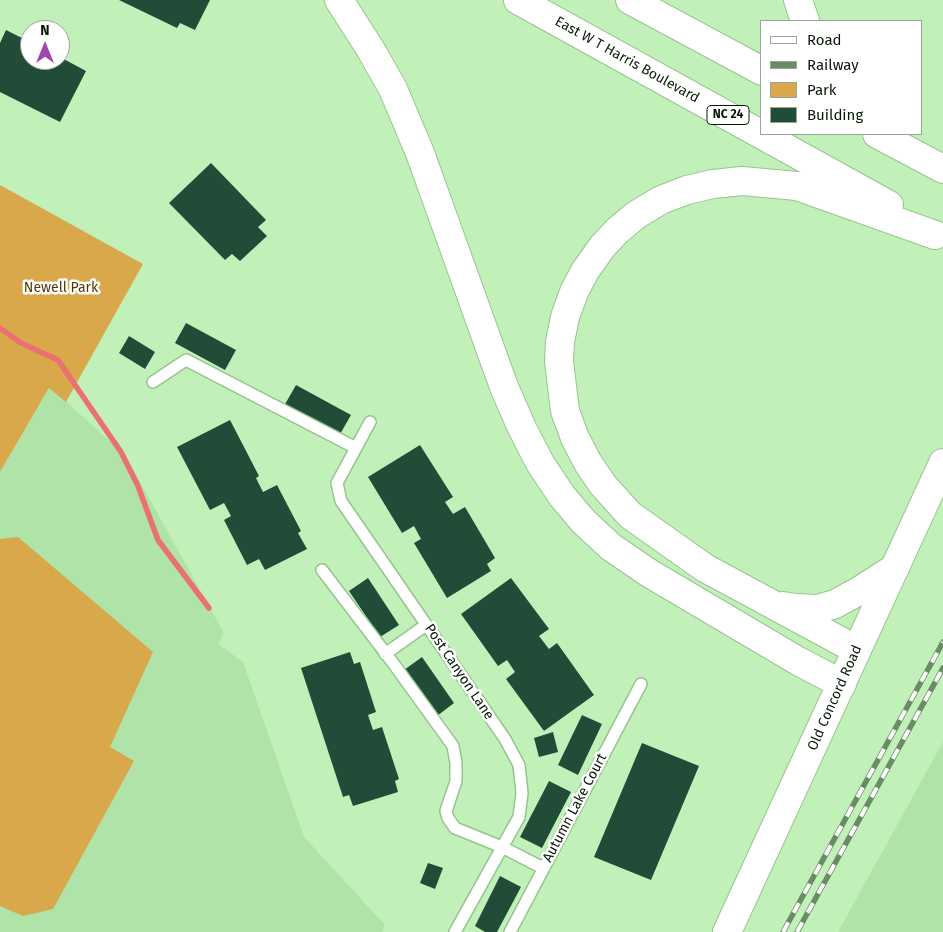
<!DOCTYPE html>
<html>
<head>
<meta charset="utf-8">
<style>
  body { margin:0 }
  #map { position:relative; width:943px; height:932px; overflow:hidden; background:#c1f1b9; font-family:"Fira Sans",sans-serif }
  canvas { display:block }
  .legend { position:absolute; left:760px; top:20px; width:162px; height:115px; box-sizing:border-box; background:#fff; border:1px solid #9ca39b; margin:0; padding:6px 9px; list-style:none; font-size:15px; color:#081906 }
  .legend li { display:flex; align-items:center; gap:10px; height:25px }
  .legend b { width:25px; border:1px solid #9ca39b }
  .north { position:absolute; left:20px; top:20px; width:50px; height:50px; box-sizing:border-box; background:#fff; border:1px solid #9ca39b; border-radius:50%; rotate:0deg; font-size:14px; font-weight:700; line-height:20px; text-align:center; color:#081906 }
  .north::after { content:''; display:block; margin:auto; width:18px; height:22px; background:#a045b1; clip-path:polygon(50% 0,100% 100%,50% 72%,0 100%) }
</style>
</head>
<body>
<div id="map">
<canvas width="943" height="932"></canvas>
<ul class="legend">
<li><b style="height:6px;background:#fff"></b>Road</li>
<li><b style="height:6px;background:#6a8c65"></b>Railway</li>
<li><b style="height:14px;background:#d9a84a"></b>Park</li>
<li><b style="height:14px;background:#214d38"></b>Building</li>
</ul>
<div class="north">N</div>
</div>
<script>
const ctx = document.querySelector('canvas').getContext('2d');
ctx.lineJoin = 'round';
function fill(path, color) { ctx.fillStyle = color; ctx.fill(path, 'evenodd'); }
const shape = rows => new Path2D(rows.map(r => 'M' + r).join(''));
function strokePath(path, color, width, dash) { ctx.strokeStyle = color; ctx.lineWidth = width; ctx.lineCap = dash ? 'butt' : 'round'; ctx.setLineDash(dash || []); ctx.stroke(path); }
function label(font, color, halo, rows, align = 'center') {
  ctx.font = font + ' "Fira Sans",sans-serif'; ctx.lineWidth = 5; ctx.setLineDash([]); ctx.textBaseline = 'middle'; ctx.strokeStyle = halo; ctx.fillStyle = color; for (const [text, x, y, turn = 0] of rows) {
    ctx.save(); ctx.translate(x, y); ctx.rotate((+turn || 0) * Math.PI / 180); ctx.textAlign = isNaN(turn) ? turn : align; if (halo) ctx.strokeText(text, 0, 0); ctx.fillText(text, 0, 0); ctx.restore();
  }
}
fill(shape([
  [50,387,125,455,224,633,218,644,243,662,304,837,385,925,382,932,0,932,0,472],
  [943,742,943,932,838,932]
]), '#afe3a7');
fill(shape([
  [0,185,143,264,66,402,49,388,0,472],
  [18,537,153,652,110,747,134,761,53,909,23,916,0,906,0,539]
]), '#d9a84a');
strokePath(shape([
  [0,328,21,343,58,360,121,452,138,486,158,540,209,608]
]), '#ea7072', 5.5);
fill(shape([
  [119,0,210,0,195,30,180,23,177,28],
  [6,30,30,42,30,60,60,60,60,57,86,71,60,122,0,92,0,43],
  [211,163,266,220,258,227,267,236,240,261,232,254,225,260,169,203],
  [186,323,236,350,225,370,175,343],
  [129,336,155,352,145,369,119,353],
  [296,385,351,415,339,436,284,406],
  [230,420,259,476,256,478,263,492,277,485,301,531,298,533,307,549,265,570,259,559,247,565,224,520,231,516,224,503,210,510,177,447],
  [420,445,453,497,445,502,453,514,465,507,495,558,487,564,491,571,447,598,414,543,421,539,414,526,402,533,368,477],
  [368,578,399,625,380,637,349,591],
  [511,578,549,629,539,636,549,649,557,643,594,695,544,731,506,679,515,672,507,660,498,666,461,614],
  [350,652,354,664,360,662,376,712,368,715,373,730,382,727,399,779,395,781,398,792,353,806,349,795,343,797,301,668],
  [422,657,454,703,437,716,404,670],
  [582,715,602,724,578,775,558,765],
  [553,732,558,752,539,757,534,738],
  [642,743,699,766,651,880,594,857],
  [549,781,571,792,542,848,520,837],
  [428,863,443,868,435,889,420,883],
  [500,876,521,887,497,932,485,932,475,926]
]), '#214d38');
const service = shape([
  [153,382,186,360,356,448],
  [370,422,337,483,341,501,505,739,519,765,522,793,519,817,455,932],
  [322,570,393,663,453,746,456,763,456,781,446,811,448,818,455,828,502,847,543,868],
  [385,654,426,625],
  [510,932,641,684]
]);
const tertiary = shape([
  [727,932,943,463]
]);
const primary = shape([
  [339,0,371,50,393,89,420,153,504,387,522,428,540,463,562,496,583,521,611,547,649,573,798,661,842,684],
  [518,0,889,205],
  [630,0,762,71],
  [798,0,805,21],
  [877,134,943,169],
  [783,606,796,608,818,609,835,604,859,591,895,568],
  [857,650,705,568,630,515,603,485,588,463,575,438,565,411,559,361,560,342,565,317,574,292,585,271,602,247,617,231,636,215,661,200,687,190,713,184,742,181,797,186,935,235]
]);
strokePath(service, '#96c48f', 14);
strokePath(tertiary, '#96c48f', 30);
strokePath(primary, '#96c48f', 30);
strokePath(service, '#fff', 11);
strokePath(tertiary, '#fff', 28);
strokePath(primary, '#fff', 28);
const rail = shape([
  [783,932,943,642],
  [797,932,943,668]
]);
strokePath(rail, '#6a8c65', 5.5);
strokePath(rail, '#fff', 4, [11]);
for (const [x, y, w] of [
  [728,115,42]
]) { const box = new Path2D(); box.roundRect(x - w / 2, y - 9.5, w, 19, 4); ctx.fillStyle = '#fff'; ctx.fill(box); strokePath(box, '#081906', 1); }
label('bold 12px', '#081906', null, [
  ["NC 24",728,115]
]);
label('14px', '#081906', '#fff', [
  ["East W T Harris Boulevard",627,60,29],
  ["Post Canyon Lane",459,672,56],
  ["Old Concord Road",835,698,-66],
  ["Autumn Lake Court",575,808,-62]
]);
label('14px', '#513904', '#fff', [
  ["Newell Park",61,288]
]);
</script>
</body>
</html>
